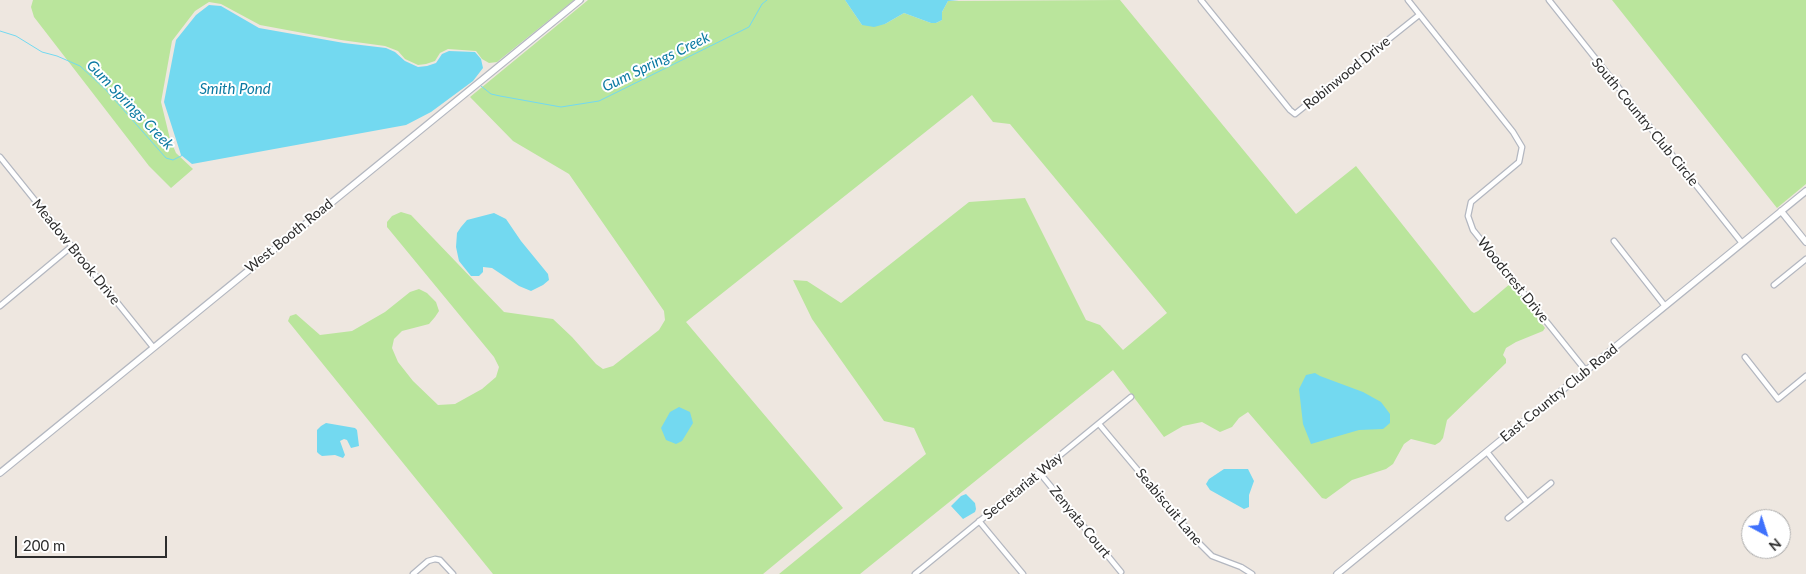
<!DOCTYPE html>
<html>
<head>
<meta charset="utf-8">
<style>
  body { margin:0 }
  #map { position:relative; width:1806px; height:574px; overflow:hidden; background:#eee7e0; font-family:Lato,sans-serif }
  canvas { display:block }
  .north { position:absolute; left:1741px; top:509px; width:50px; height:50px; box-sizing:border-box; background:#fff; border:1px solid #ababab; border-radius:50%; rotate:140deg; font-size:14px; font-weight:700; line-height:20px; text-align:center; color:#2d2d2d }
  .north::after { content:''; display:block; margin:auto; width:18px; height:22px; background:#3f71fc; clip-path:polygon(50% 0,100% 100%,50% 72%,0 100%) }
  .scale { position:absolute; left:15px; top:536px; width:152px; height:22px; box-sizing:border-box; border:2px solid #2d2d2d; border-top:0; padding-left:6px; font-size:15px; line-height:18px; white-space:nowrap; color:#2d2d2d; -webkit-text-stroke:4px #fff; paint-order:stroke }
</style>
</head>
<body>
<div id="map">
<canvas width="1806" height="574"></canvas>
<div class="north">N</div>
<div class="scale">200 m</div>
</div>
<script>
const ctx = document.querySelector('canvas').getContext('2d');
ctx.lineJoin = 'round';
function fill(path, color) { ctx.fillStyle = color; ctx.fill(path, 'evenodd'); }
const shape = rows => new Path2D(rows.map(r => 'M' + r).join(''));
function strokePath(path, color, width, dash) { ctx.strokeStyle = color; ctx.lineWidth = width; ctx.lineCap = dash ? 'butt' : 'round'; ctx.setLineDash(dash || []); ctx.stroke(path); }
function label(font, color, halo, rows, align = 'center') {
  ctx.font = font + ' Lato,sans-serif'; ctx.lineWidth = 4; ctx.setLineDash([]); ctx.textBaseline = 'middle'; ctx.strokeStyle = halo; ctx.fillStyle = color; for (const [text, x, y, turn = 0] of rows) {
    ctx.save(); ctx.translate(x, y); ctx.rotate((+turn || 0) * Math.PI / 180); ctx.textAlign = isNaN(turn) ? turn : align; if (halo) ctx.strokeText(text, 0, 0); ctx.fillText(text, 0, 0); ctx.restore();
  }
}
fill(shape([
  [33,0,574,0,497,62,489,63,482,59,476,51,448,49,440,53,435,61,426,64,418,65,405,59,398,51,385,46,341,40,260,25,221,4,209,2,195,11,172,41,161,102,170,139,176,153,193,169,171,188,149,166,34,17,31,7],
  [588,0,845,0,862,25,885,24,904,13,931,23,936,23,942,20,942,12,948,1,1120,0,1296,214,1356,166,1471,311,1474,313,1478,311,1511,283,1545,328,1543,331,1516,342,1506,348,1503,355,1506,359,1506,363,1447,420,1443,438,1440,442,1435,445,1411,439,1404,444,1393,464,1386,469,1352,480,1326,499,1322,498,1248,412,1239,418,1232,427,1220,432,1202,422,1183,426,1164,437,1113,370,860,574,779,574,926,454,914,428,884,421,812,319,793,280,807,281,841,303,969,202,1025,198,1086,320,1100,325,1123,350,1167,313,1010,124,993,122,972,95,686,322,843,508,763,574,493,574,288,321,290,316,296,314,320,335,352,331,385,312,410,292,419,289,427,293,436,302,439,311,435,317,429,324,402,331,394,339,392,348,398,362,413,381,438,405,455,404,482,389,496,377,499,367,494,357,387,227,387,222,392,216,401,212,411,215,504,312,553,319,572,337,596,364,603,369,613,366,659,330,665,320,664,311,569,174,513,141,470,97],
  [1612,0,1806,0,1806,184,1777,208]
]), '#bae59c');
fill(shape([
  [845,0,959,0,948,1,942,12,942,20,936,23,931,23,904,13,885,24,874,27,862,25],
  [209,5,221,6,259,28,344,43,386,48,395,52,405,61,418,67,427,66,436,63,442,54,449,51,475,52,481,59,483,68,473,81,431,112,406,125,192,164,181,155,164,102,176,40,196,15],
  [494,213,506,219,521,241,548,274,549,280,543,285,531,291,519,286,492,268,483,267,483,272,479,276,471,276,459,261,456,247,457,233,461,227,467,220],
  [1315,373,1320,376,1363,392,1381,402,1390,414,1390,423,1383,429,1359,430,1311,444,1303,424,1299,389,1306,375],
  [679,407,690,412,693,423,682,441,676,444,666,440,661,428,670,412],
  [326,423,355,428,357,430,359,446,351,448,347,440,344,439,340,441,345,455,343,458,335,455,322,456,319,454,317,452,317,430,321,426],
  [1224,469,1248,469,1254,481,1249,495,1249,507,1244,509,1210,490,1206,484,1209,479],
  [966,494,975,503,976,509,975,512,963,519,951,506,961,496]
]), '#73d9f0');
strokePath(shape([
  [0,31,16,36,42,52,57,56,80,66,105,89,166,158,173,160,183,155],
  [481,86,491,94,500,96,561,107,599,101,749,27,762,4,767,0]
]), '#73d9f0', 1);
const minor = shape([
  [1201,0,1290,110,1295,114,1419,15],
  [1408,0,1513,132,1522,147,1519,162,1471,202,1468,216,1473,230,1586,371],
  [1549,0,1742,243],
  [0,157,153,347],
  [1614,241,1665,306],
  [1774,285,1806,259],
  [0,306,72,246],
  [1745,357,1778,399,1806,376],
  [1099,424,1199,543,1212,556,1241,567,1252,574],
  [1487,452,1527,502],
  [1039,472,1121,572],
  [1508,518,1551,483],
  [979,521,1023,574],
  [413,574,428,561,435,559,440,560,453,574],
  [915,574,1131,397]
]);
const tertiary = shape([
  [1781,211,1806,242],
  [0,473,580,0],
  [1337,574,1806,191]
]);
strokePath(minor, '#b3b7c0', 7);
strokePath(tertiary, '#b3b7c0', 8);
strokePath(minor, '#fff', 4.5);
strokePath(tertiary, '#fff', 5.5);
label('14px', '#2d2d2d', '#fff', [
  ["Robinwood Drive",1347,73,-39],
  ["South Country Club Circle",1645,122,51],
  ["West Booth Road",289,236,-39],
  ["Meadow Brook Drive",76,252,51],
  ["Woodcrest Drive",1513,280,51],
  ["East Country Club Road",1559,393,-39],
  ["Secretariat Way",1023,486,-39],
  ["Seabiscuit Lane",1169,507,50],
  ["Zenyata Court",1080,522,51]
]);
label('italic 15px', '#0c7aa2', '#fff', [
  ["Gum Springs Creek",656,62,-26],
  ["Smith Pond",235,89],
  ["Gum Springs Creek",130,105,46]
]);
</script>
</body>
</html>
